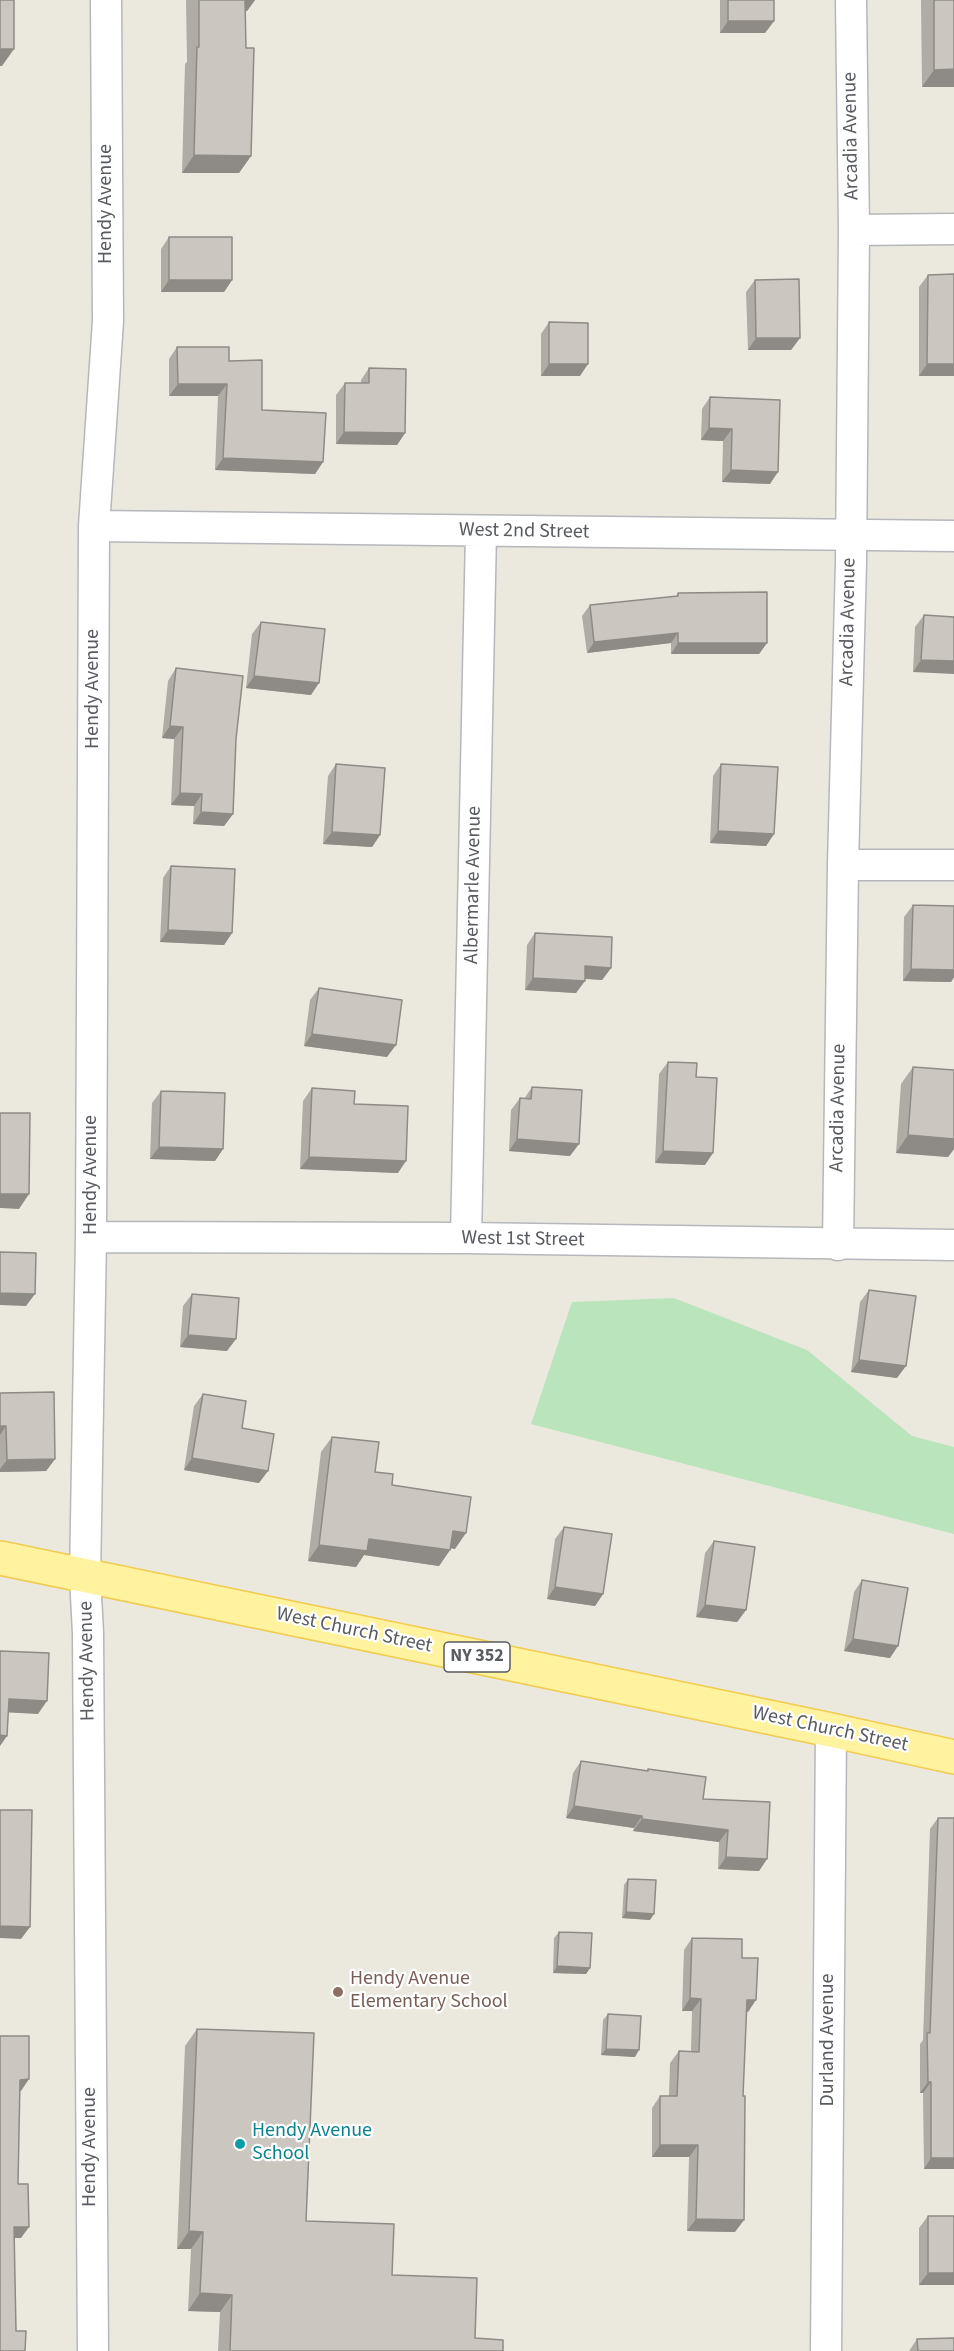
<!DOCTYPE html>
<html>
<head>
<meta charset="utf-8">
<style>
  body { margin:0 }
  canvas { display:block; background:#ebe9de }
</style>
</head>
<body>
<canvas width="954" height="2351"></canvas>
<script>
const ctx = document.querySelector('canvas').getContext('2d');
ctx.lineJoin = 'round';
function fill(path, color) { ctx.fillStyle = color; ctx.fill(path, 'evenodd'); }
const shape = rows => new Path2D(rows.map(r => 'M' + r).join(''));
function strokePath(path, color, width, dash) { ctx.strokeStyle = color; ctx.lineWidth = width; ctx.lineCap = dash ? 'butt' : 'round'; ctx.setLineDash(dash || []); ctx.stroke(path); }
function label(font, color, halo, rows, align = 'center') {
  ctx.font = font + ' "Source Sans 3",sans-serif'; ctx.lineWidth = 4.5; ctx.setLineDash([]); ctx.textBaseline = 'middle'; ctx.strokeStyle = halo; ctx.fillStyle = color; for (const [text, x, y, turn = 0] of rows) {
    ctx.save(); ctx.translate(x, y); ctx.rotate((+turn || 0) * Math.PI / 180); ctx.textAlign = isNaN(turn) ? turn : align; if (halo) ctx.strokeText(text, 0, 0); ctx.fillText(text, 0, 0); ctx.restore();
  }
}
fill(shape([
  [674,1298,807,1350,912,1436,954,1447,954,1534,531,1424,572,1302]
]), '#bae4bb');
const minor = shape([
  [854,230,954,229],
  [94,526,954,536],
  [843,865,954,865],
  [91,1237,466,1238,954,1245],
  [466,1238,481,532],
  [838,1245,843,865,851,562,854,230,851,0],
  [93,2351,88,1633,85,1577,91,1237,94,526,108,321,106,0],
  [826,2351,831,1730]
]);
const primary = shape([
  [0,1558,831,1730,954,1757]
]);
strokePath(minor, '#b5b7bc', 33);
strokePath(primary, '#f2cb51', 36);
strokePath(minor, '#fff', 30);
strokePath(primary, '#fff3a0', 33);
fill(shape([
  [186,0,255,0,247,11,246,11,246,48,251,156,239,173,182,173,185,64,187,62],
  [720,0,774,0,774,21,765,33,720,33],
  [921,0,954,0,954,87,922,87],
  [169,237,232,280,224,292,161,292,161,249],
  [928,275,954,376,919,376,919,287],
  [755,280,800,338,791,350,748,350,746,292],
  [549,322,580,376,541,376,541,334],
  [177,347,229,361,262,410,323,462,315,474,215,470,218,396,169,396,169,359],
  [369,368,405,433,397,445,336,444,336,395,345,383,361,383,361,380],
  [710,397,770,484,722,482,723,441,701,440,702,409],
  [678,593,767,643,759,654,671,654,671,643,587,653,582,616,590,605,676,596],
  [924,615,954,617,913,672,915,627],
  [261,622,311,695,246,688,252,634],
  [176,668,236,739,233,814,224,826,193,824,194,806,171,805,174,739,162,738,168,681],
  [336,764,380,835,372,847,323,844,328,776],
  [721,764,774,834,766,846,710,843,713,776],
  [171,866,232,933,224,945,160,942,163,878],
  [913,905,954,970,954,977,951,982,903,981,904,917],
  [535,933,611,968,602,980,585,979,576,993,525,990,527,945],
  [319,988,387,1057,304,1046,310,1000],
  [668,1062,696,1077,705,1165,655,1163,659,1074],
  [913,1067,954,1070,954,1149,948,1157,896,1153,901,1084],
  [532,1087,570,1156,509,1151,511,1110,520,1098,524,1099],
  [312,1088,398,1173,300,1169,303,1101],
  [161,1091,223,1149,215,1161,150,1159,152,1103],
  [869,1290,897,1378,851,1372,860,1302],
  [192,1294,227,1351,180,1347,183,1306],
  [0,1393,55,1459,46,1471,0,1472],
  [203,1394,242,1428,259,1483,184,1470,194,1406],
  [332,1437,392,1485,455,1549,451,1548,450,1550,439,1566,364,1555,356,1567,308,1561,321,1452],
  [564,1527,603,1594,595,1606,547,1599,555,1539],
  [714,1541,746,1610,737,1622,696,1617,705,1553],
  [862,1580,890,1658,844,1651,854,1592],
  [581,1761,646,1771,648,1769,703,1799,767,1859,759,1871,718,1869,719,1842,633,1831,634,1828,566,1818,573,1773],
  [938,1818,954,2169,924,2169,923,2093,920,2093,920,2044,923,2040,930,1829],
  [628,1879,650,1920,622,1918,624,1885],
  [559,1932,590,1968,586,1974,553,1973,554,1938],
  [692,1938,742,1958,748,2012,746,2012,735,2232,687,2231,689,2157,652,2157,652,2108,660,2096,669,2096,670,2063,679,2051,691,2051,692,2011,682,2011,684,1950],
  [608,2014,635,2057,601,2055,603,2020],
  [197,2029,306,2221,392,2275,475,2338,503,2351,218,2351,220,2312,188,2311,191,2249,177,2249,185,2046],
  [928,2216,954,2285,919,2285,919,2228],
  [917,2339,954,2351,909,2351]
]), '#afaba5');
fill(shape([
  [241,0,255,0,247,11,233,12],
  [728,21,774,21,765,33,720,33],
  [0,49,14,49,2,66,0,66],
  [954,69,954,87,922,87,934,70],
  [194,155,251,156,239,173,182,173],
  [169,280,232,280,224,292,161,292],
  [756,338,800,338,791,350,748,350],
  [549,364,588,364,580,376,541,376],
  [927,364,954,364,954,376,919,376],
  [178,384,227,384,218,396,169,396],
  [709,428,732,429,723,441,701,440],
  [344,432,405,433,397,445,336,444],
  [223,458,323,462,315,474,215,470],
  [731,470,778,472,770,484,722,482],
  [678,633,671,643,587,653,594,642],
  [678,643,767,643,759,654,671,654],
  [921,660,954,661,954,674,913,672],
  [254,676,319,683,311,695,246,688],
  [170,726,183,727,174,739,162,738],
  [180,793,202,794,194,806,171,805],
  [201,812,233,814,224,826,193,824],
  [718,831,774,834,766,846,710,843],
  [332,832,380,835,372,847,323,844],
  [168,930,232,933,224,945,160,942],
  [585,966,611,968,602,980,577,978],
  [911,969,954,970,954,977,951,982,903,981],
  [533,978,585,981,576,993,525,990],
  [312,1034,396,1045,387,1057,304,1046],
  [954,1133,954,1149,948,1157,896,1153,908,1135],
  [517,1139,579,1144,570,1156,509,1151],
  [159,1147,223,1149,215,1161,150,1159],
  [663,1151,713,1153,705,1165,655,1163],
  [309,1157,406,1161,398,1173,300,1169],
  [0,1194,29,1194,19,1209,0,1208],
  [0,1293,35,1294,26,1306,0,1305],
  [188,1335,236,1339,227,1351,180,1347],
  [859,1360,906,1366,897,1378,851,1372],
  [0,1426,6,1426,0,1435],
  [192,1458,268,1471,259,1483,184,1470],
  [55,1459,46,1471,0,1472,0,1469,7,1460],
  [453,1531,466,1533,455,1549,442,1547],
  [369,1539,450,1550,439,1566,364,1555,356,1567,308,1561,319,1545],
  [555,1587,603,1594,595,1606,547,1599],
  [705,1605,746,1610,737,1622,696,1617],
  [853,1639,898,1646,890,1658,844,1651],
  [9,1699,47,1701,38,1714,0,1712],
  [0,1735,7,1736,0,1746],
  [574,1806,642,1816,634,1828,566,1818],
  [642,1819,728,1830,719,1842,633,1831],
  [726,1857,767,1859,759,1871,718,1869],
  [626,1912,654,1914,650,1920,622,1918],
  [0,1926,30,1927,21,1939,0,1938],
  [557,1966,590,1968,586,1974,553,1973],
  [690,1998,701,1999,692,2011,682,2011],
  [747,2000,756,2000,748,2012,738,2012],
  [606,2049,639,2050,635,2057,601,2055],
  [29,2079,21,2091,12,2091,20,2080],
  [928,2082,931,2082,923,2093,920,2093],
  [660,2145,698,2145,689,2157,652,2157],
  [931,2158,954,2158,954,2169,924,2169],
  [696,2219,744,2220,735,2232,687,2231],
  [14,2227,29,2227,21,2238,7,2238],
  [189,2231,203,2232,191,2249,177,2249],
  [928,2273,954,2273,954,2285,919,2285],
  [200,2293,232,2295,220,2312,188,2311]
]), '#8e8b86');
const building = shape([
  [0,0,14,0,14,49,0,49,0,0],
  [199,0,245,0,246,48,254,48,251,156,194,155,197,47,199,47,199,0],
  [728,0,774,0,774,21,728,21,728,0],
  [934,0,954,0,954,69,934,70,934,0],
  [169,237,232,237,232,280,169,280,169,237],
  [954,274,954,364,927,364,928,275,954,274],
  [799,279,800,338,756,338,755,280,799,279],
  [549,322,588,323,588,364,549,364,549,322],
  [177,347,229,347,229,361,262,360,262,410,326,413,323,462,223,458,227,384,178,384,177,347],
  [369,368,406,369,405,433,344,432,345,383,369,383,369,368],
  [710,397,780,400,778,472,731,470,732,429,709,428,710,397],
  [767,592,767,643,678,643,678,633,594,642,590,605,678,596,678,593,767,592],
  [924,615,954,617,954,661,921,660,924,615],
  [261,622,325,629,319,683,254,676,261,622],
  [176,668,243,676,236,739,233,814,201,812,202,794,180,793,183,727,170,726,176,668],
  [336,764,385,768,380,835,332,832,336,764],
  [721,764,778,767,774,834,718,831,721,764],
  [171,866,235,869,232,933,168,930,171,866],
  [913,905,954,906,954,970,911,969,913,905],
  [535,933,612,937,611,968,585,966,585,981,533,978,535,933],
  [319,988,402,1000,396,1045,312,1034,319,988],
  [668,1062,697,1063,696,1077,717,1078,713,1153,663,1151,668,1062],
  [913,1067,954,1070,954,1139,908,1135,913,1067],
  [532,1087,582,1090,579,1144,517,1139,520,1098,531,1099,532,1087],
  [312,1088,355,1091,354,1104,408,1106,406,1161,309,1157,312,1088],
  [161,1091,225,1093,223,1149,159,1147,161,1091],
  [0,1113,30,1113,29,1194,0,1194,0,1113],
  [0,1252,36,1253,35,1294,0,1293,0,1252],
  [869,1290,916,1296,906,1366,859,1360,869,1290],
  [192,1294,239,1298,236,1339,188,1335,192,1294],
  [54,1392,55,1459,7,1460,6,1426,0,1426,0,1393,54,1392],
  [203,1394,246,1401,242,1428,274,1434,268,1471,192,1458,203,1394],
  [332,1437,379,1442,375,1472,393,1474,392,1485,471,1497,466,1533,453,1531,450,1550,369,1539,367,1551,319,1545,332,1437],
  [564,1527,612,1534,603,1594,555,1587,564,1527],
  [714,1541,755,1547,746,1610,705,1605,714,1541],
  [862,1580,908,1588,898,1646,853,1639,862,1580],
  [0,1651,49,1653,47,1701,9,1699,7,1736,0,1735,0,1651],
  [581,1761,648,1771,648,1769,706,1777,703,1799,770,1802,767,1859,726,1857,728,1830,642,1819,642,1816,574,1806,581,1761],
  [0,1810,32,1810,30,1927,0,1926,0,1810],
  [938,1818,954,1818,954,2158,931,2158,931,2082,928,2082,927,2033,930,2033,938,1818],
  [628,1879,656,1880,654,1914,626,1912,628,1879],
  [559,1932,592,1933,590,1968,557,1966,559,1932],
  [692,1938,742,1939,742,1958,758,1958,756,2000,747,2000,743,2096,745,2096,744,2220,696,2219,698,2145,660,2145,660,2096,677,2096,679,2051,699,2052,701,1999,690,1998,692,1938],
  [608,2014,641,2016,639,2050,606,2049,608,2014],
  [197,2029,314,2033,306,2221,394,2224,392,2275,477,2278,475,2338,503,2340,503,2351,230,2351,232,2295,200,2293,203,2232,189,2231,197,2029],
  [0,2036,29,2036,29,2079,20,2080,18,2184,28,2184,29,2227,14,2227,16,2331,26,2331,25,2351,0,2351,0,2036],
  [928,2216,954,2216,954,2273,928,2273,928,2216],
  [954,2338,954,2351,918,2351,917,2339,954,2338]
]);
fill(building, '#cbc7c0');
strokePath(building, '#8e8b86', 1.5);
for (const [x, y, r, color] of [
  [338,1992,6,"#8d6e63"],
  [240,2144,6,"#0f9aa8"]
]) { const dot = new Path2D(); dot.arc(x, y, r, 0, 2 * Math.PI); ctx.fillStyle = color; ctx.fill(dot); strokePath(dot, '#fff', 2); }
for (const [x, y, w] of [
  [477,1657,66]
]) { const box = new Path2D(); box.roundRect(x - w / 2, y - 15, w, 30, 4.5); ctx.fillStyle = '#fff'; ctx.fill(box); strokePath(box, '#585b60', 1.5); }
label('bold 18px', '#585b60', null, [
  ["NY 352",477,1657]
]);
label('20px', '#585b60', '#fff', [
  ["Arcadia Avenue",852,136,-91],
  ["Hendy Avenue",107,204,-90],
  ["West 2nd Street",524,532,1],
  ["Arcadia Avenue",849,622,-89],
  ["Hendy Avenue",94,689,-90],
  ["Albermarle Avenue",474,885,-89],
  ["Arcadia Avenue",839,1108,-89],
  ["Hendy Avenue",92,1175,-90],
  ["West 1st Street",523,1240,1],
  ["West Church Street",354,1631,12],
  ["Hendy Avenue",88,1661,-91],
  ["West Church Street",830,1730,12],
  ["Durland Avenue",829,2040,-90],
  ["Hendy Avenue",91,2147,-90]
]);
label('20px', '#785e54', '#fff', [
  ["Hendy Avenue",350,1980],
  ["Elementary School",350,2003]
], 'left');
label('20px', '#0d838f', '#fff', [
  ["Hendy Avenue",252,2132],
  ["School",252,2155]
], 'left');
</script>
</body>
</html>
